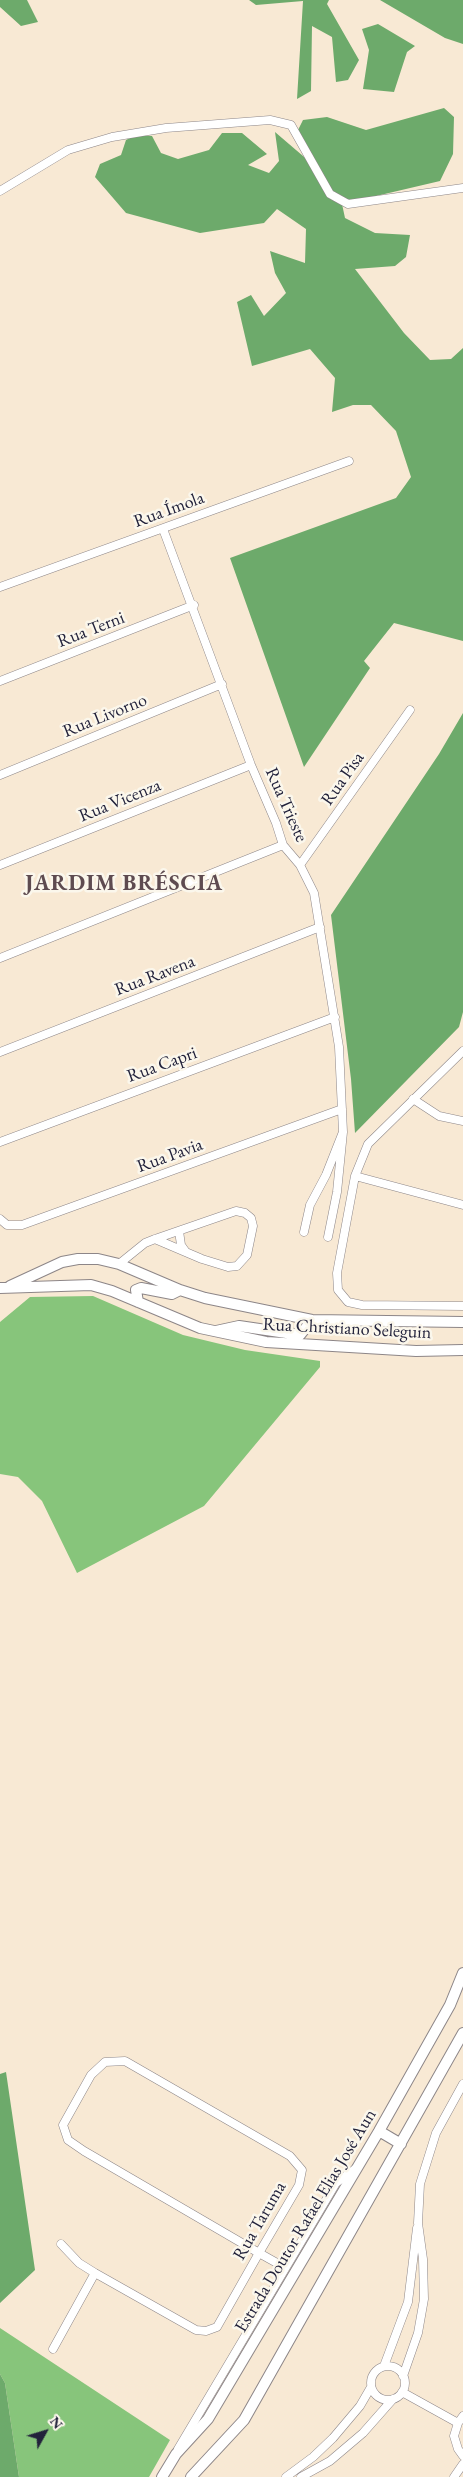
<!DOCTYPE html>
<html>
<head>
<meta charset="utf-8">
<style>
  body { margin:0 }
  #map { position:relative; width:463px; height:2477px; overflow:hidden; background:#f8e9d4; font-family:"EB Garamond",serif }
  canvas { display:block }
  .north { position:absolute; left:20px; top:2407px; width:50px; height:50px; -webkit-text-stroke:4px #fbf7ec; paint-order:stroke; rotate:51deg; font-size:14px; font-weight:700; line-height:20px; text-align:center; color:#22223b }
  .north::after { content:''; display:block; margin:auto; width:18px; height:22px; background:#22223b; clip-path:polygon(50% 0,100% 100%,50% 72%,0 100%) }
</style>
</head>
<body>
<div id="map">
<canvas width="463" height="2477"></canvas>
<div class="north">N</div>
</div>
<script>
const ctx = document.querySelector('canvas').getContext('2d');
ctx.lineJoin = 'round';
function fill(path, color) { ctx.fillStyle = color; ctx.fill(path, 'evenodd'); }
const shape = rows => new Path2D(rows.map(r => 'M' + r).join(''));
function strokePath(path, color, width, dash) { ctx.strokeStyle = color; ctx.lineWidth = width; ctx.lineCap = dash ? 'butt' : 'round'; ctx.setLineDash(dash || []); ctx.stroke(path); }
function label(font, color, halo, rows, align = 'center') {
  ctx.font = font + ' "EB Garamond",serif'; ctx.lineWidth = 5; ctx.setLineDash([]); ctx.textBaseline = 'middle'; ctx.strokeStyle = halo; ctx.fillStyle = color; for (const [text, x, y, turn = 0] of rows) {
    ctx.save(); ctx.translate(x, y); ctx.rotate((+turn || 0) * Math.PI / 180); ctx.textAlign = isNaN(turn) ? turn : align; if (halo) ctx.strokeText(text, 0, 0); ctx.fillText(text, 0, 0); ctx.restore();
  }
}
fill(shape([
  [93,1296,183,1335,245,1350,320,1361,320,1367,204,1506,77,1573,42,1501,18,1477,0,1474,0,1322,30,1297],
  [0,2328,170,2440,149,2477,19,2477,5,2383,0,2374]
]), '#87c57b');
fill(shape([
  [0,0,27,0,38,22,21,26,0,7],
  [249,0,329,0,327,4,359,60,348,80,336,82,332,37,312,26,311,91,297,99,303,1,256,5],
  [380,0,463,0,463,44,445,38],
  [378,24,415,46,407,52,394,92,363,89,369,50,362,29],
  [444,108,454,117,453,154,440,181,342,204,345,218,375,233,410,235,406,257,395,266,355,269,404,333,430,360,451,359,463,348,463,641,394,623,364,661,370,668,304,767,230,558,396,498,411,477,396,431,371,405,353,405,332,412,335,378,310,349,252,366,237,302,251,295,264,316,286,293,275,273,270,251,305,263,306,229,277,209,264,223,200,233,126,213,95,177,100,164,121,155,126,140,136,135,152,136,161,153,178,159,209,150,222,133,242,133,267,154,248,165,269,173,279,161,275,132,310,162,298,130,303,120,327,117,366,130],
  [463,713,463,1012,459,1027,355,1133,351,1079,331,915,439,754],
  [6,2072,35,2270,0,2303,0,2074],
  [0,2374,5,2383,19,2477,0,2477]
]), '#6daa6b');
const street = shape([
  [0,191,68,150,112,137,166,128,270,120,291,125,330,194,348,204,463,188],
  [163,529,251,765,276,823,283,845,300,865,314,893,339,1047,343,1132],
  [0,587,349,461],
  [0,681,194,605],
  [0,775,222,684],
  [0,865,251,765],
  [300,865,410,710],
  [0,958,283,845],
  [463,1051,368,1144,355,1176,337,1273,338,1290,348,1302,362,1305,463,1306],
  [0,1052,320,927],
  [413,1099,439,1116,463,1121],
  [0,1142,335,1017],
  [355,1176,463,1205],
  [0,1219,7,1225,22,1225,342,1109],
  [179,1231,181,1245,186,1252],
  [304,1232,310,1205,326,1175,343,1132,337,1192,328,1237],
  [119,1264,145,1243,155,1239,236,1211,245,1213,251,1218,253,1226,247,1255,237,1266,228,1267,202,1259,155,1239],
  [61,2244,79,2263,95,2273,196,2330,206,2331,217,2327,259,2253,299,2185,302,2170,290,2156,125,2061,105,2062,91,2075,63,2125,68,2140,84,2151,259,2253,284,2267],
  [53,2349,95,2273],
  [384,2366,408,2302,417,2228],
  '371 2383a17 17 0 1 1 34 0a17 17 0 1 1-34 0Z',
  [403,2376,418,2333,424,2299,423,2259,418,2223,420,2184,436,2133,463,2084],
  [402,2392,458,2423],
  [463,2416,458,2423,454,2436,458,2449,463,2456],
  [178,2449,336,2183,355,2169],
  [286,2477,313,2457,333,2438,360,2406,371,2387],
  [301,2477,330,2461,363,2433,393,2399],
  [454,2477,463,2464]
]);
const secondary = shape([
  [10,1286,62,1262,78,1259,98,1259,119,1264,180,1290,205,1298,312,1320,463,1322],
  [0,1288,91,1285,112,1291,200,1328,266,1342,416,1351,463,1350],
  [138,1302,136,1290,141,1288,172,1294,180,1290],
  [216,1331,239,1326,300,1335,312,1320],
  [379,2131,401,2144],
  [162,2477,176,2454,208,2419,379,2131,450,2005,463,1973],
  [191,2477,244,2420,463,2033]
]);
strokePath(street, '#8d8688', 9);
strokePath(secondary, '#8d8688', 12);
strokePath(street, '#fff', 8);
strokePath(secondary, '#fff', 10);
label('18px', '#22223b', '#fbf7ec', [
  ["Rua Ímola",169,510,-20],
  ["Rua Terni",91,630,-21],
  ["Rua Livorno",105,716,-22],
  ["Rua Pisa",343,779,-55],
  ["Rua Vicenza",120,801,-22],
  ["Rua Trieste",286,805,66],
  ["Rua Ravena",155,976,-21],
  ["Rua Capri",162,1065,-20],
  ["Rua Pavia",170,1156,-20],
  ["Rua Christiano Seleguin",347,1329,3],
  ["Rua Taruma",260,2221,-60],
  ["Estrada Doutor Rafael Elias José Aun",306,2221,-59]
]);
ctx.letterSpacing = '1px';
label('bold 22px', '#5e4b50', '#fbf7ec', [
  ["JARDIM BRÉSCIA",124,884]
]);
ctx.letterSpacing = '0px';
</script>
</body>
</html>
